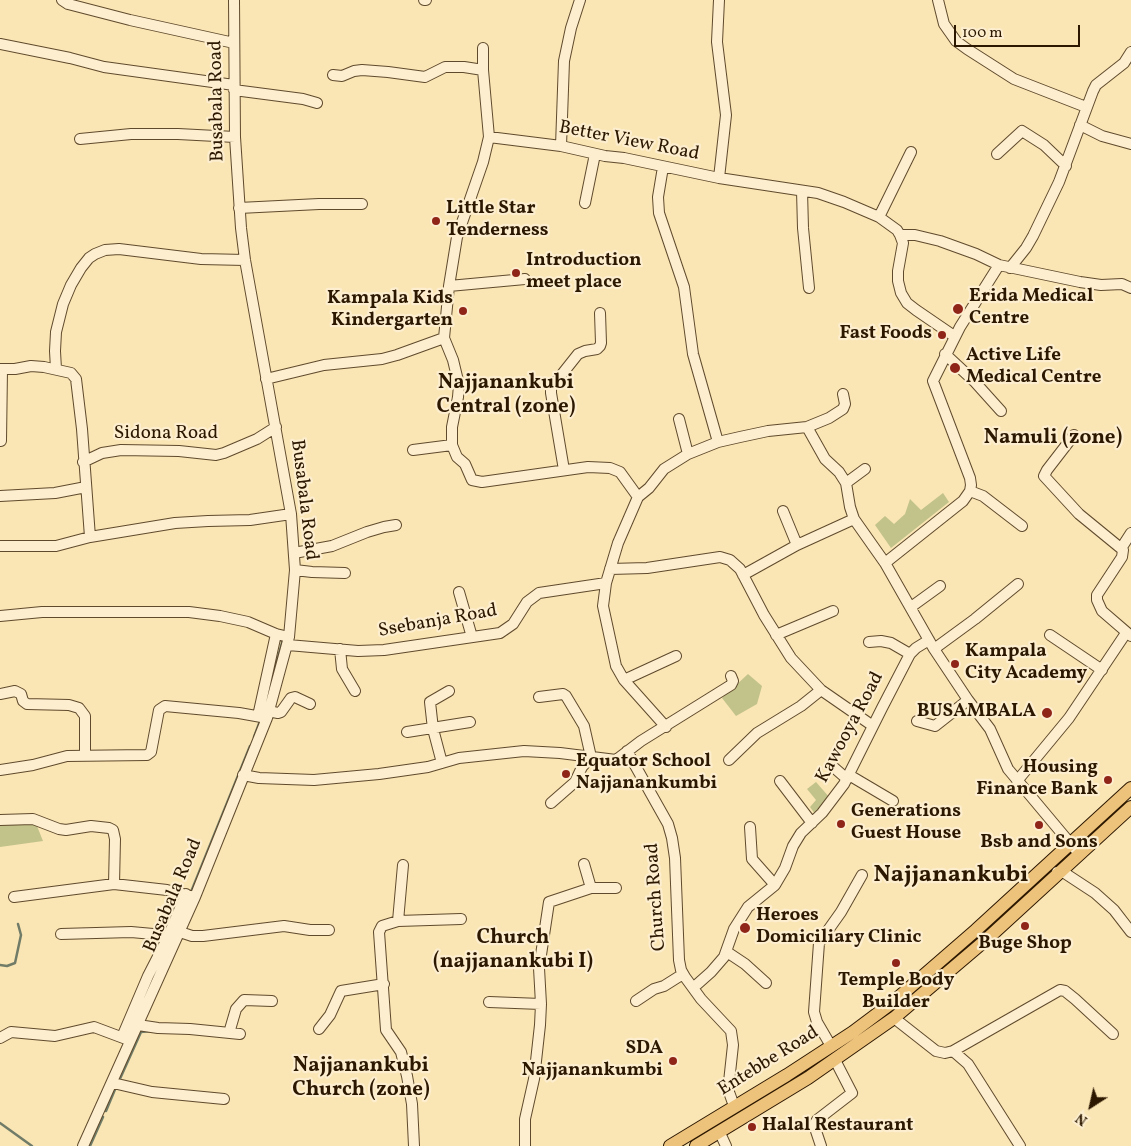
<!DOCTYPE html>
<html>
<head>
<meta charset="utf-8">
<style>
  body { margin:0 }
  #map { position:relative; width:1131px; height:1146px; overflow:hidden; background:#fae5b4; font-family:Vollkorn,serif }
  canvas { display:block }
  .north { position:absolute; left:1066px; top:1081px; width:50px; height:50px; -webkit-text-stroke:4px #fceece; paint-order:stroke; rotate:215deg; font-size:14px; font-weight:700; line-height:20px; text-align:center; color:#2c1700 }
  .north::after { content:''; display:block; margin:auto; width:18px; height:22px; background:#2c1700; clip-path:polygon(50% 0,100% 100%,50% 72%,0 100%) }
  .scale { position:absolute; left:954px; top:25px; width:126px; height:22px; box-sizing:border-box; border:2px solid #2c1700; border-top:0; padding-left:6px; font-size:15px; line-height:18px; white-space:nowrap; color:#2c1700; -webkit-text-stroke:4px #fceece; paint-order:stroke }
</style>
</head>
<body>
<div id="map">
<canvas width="1131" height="1146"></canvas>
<div class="north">N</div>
<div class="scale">100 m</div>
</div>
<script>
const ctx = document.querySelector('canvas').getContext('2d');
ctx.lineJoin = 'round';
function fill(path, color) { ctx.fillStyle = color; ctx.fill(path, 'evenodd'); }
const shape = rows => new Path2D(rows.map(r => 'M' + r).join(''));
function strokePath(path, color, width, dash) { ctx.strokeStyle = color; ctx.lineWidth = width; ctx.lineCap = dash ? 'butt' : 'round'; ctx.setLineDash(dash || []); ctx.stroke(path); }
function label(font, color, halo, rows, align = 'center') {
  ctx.font = font + ' Vollkorn,serif'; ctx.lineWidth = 4.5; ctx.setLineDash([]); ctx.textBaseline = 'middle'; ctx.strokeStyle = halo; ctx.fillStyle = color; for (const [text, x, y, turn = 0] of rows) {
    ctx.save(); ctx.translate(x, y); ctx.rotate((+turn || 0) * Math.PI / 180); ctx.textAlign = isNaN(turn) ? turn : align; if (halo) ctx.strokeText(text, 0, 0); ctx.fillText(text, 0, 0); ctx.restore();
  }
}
fill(shape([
  [943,493,949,502,891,548,875,525,885,516,894,524,905,514,910,499,921,510],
  [748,674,762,686,757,704,736,716,722,698],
  [816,782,830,798,815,814,810,807,816,800,807,789],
  [35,821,43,841,0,847,0,825]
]), '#c2c38a');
strokePath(shape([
  [268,695,283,639],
  [254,737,260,721],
  [191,892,250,746],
  [0,965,7,966,15,963,21,935,18,924],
  [150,985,157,969],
  [119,1081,141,1032,151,1031],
  [106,1111,116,1087],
  [0,1123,32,1146],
  [90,1146,103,1117]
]), '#707c67', 2.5);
const minor = shape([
  [62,0,68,4,130,20,234,43],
  [424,0,426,0],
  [938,0,944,24,956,41,967,49,1014,79,1086,107],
  [0,44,70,58,104,67,234,85],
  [483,48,483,70,489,137],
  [333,75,342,76,354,71,362,70,388,72,425,77,445,67,464,67,483,70],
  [234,90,303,99,317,103],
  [1080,125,1102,136,1131,144],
  [80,139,131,134,178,134,235,137],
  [561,146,564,61,571,28,580,0],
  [997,154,1022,131,1044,145,1066,166],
  [663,167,658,197,659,213,684,287,693,354,718,442],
  [719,178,726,115,717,42,719,0],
  [802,191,803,228,809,288],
  [585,203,595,154],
  [239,208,319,204,362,204],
  [879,217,911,152],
  [900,235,903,243,898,271,898,281,901,293,907,303,916,310,954,336],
  [1010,268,1026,248,1033,236,1059,182,1093,91,1096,85,1124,63,1131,52],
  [449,286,525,279],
  [444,338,453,360,459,385,458,397,452,427,452,445,457,457,465,464,472,480,482,482,588,467,610,468,620,472,638,497,618,543,606,583,603,606,616,666,624,680,666,727],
  [945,354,974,381,1001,411],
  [0,369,15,369,31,366,44,367,71,373,76,379,82,429,90,537],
  [56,369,55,351,56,332,63,304,71,285,81,268,89,258,95,254,105,250,119,249,201,259,245,260],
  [266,379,324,365,382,359,397,355,444,338,449,286,457,237,483,162,489,137,561,146,605,156,624,158,719,178,818,193,844,202,879,217,897,230,900,235,915,235,940,241,976,254,999,265,1080,282,1101,285,1122,284,1131,288],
  [679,419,688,454],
  [807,427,825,459,839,472,846,483],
  [1074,435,1047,470,1044,476,1079,514,1123,550,1122,557,1097,595,1097,600,1102,611,1131,636],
  [1,441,2,370],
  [413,450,452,445],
  [83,462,102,453,121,450,179,451,216,455,224,453,257,439,276,427],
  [865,469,846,483,850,507,854,519,885,563,934,649,968,700,990,729,1008,769,1075,849],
  [564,470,551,393,551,388,578,354,585,351,597,349,600,346,601,343,600,313],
  [970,491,983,496,1022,526],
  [0,496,55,493,86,487],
  [638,497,649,488,664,469,688,454,718,442,740,437,768,431,807,427,829,418,843,409,845,404,843,394],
  [783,511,797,545],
  [0,546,56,546,90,537,175,523,208,521,250,520,291,514],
  [1122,547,1131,533],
  [294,553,332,546,367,532,384,527,396,525],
  [885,563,963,501,970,491,971,485,970,478,933,381,960,327,999,265],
  [610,569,647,568,720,557,730,560,740,569,764,615,791,658,821,690,873,726],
  [295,570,312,572,345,573],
  [743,575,797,545,854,519],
  [459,592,472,637],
  [911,607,940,586],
  [0,616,42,612,189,612,220,616,248,622,276,634,289,637],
  [776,635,833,611],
  [1050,635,1102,670],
  [869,642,881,641,891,643,910,654],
  [288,645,358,651,384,650,500,633,513,624,527,602,539,593,606,583],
  [340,649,342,669,355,691],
  [934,649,975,619,1018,584],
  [624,680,676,656],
  [0,694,15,691,21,694,23,701,27,704,69,705,79,708,85,716,85,756],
  [539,697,563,694,566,696,584,726,591,757,582,767,575,782,551,803],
  [268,711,278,713,281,712,291,698,295,697,310,704],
  [258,716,276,634],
  [917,721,935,726,968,700],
  [407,732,470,722],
  [627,751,668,824,672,838,675,858,679,960,681,970,685,977,701,999,731,1031,733,1045,729,1082,729,1092,734,1106],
  [729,760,757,733,801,706,821,690],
  [442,763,433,729,430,702,449,691],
  [831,765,847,779],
  [0,770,33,765,67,756,147,755,151,752,159,710,165,706,239,713,267,718],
  [243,775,259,778,314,780,379,774,428,767,459,758,524,751,560,753,616,760,641,741,731,685,733,681,731,676],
  [849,775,893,801],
  [780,781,812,823],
  [1017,781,1069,718,1126,633],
  [0,820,33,819,59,829,66,830,91,826,109,828,113,830,115,839,114,884],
  [1057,872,1058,874,1063,872,1095,893,1114,910,1131,932],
  [775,885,785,868,793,846,801,833,822,813,844,784,882,708,910,654,916,648,929,640],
  [591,888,616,888],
  [14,897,114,884,167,890,195,897],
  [398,921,403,865],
  [180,932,192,936,203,936,284,926,310,930,329,930],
  [61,934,131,932,153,934,167,939],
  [727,952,745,964,766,983],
  [693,988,711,972,724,957,734,929,748,907,775,885,752,859,750,827],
  [636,1001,654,989,664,986,683,974],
  [489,1002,541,1004],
  [894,1018,936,1051,945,1053,953,1051,1060,990,1065,991,1075,999,1113,1034],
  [138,1025,158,1028,190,1029,240,1034],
  [319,1029,330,1015,341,991,384,984],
  [229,1033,236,1009,244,1000,272,1001],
  [122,1037,148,976,167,939,186,894],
  [0,1038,11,1032,55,1036,94,1027,126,1039],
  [831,1046,817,1022,814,1012,819,943,841,912,862,875],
  [953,1051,968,1064,1020,1146],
  [113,1083,152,1092,224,1099],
  [720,1133,726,1146],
  [83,1146,195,897,267,718,289,637,295,570,291,514,245,260,241,228,235,137,234,0],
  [414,1146,412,1104,407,1076,401,1052,386,1030,379,932,382,926,398,921,461,919],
  [525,1146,525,1119,534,1079,540,1025,541,1004,539,968,549,902,591,888,584,864],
  [821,1146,814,1125,817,1120,852,1093,835,1060]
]);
const major = shape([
  [670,1146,787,1075,853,1032,893,1002,976,930,1131,788],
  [696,1146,808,1078,894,1018,987,939,1131,807]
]);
strokePath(minor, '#604a2d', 12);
strokePath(major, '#2c1700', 14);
strokePath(minor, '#fceece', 10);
strokePath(major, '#edc27a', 12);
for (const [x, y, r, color] of [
  [436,221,5,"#8f2418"],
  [516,273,5,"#8f2418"],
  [958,309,6,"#8f2418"],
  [463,311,5,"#8f2418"],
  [942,335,5,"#8f2418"],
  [955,368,6,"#8f2418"],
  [955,664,5,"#8f2418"],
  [1047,713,6,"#8f2418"],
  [566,774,5,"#8f2418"],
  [1108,780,5,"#8f2418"],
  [841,824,5,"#8f2418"],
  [1039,825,5,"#8f2418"],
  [1025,926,5,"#8f2418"],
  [745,928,6,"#8f2418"],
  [896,963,5,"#8f2418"],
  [673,1061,5,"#8f2418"],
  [752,1127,5,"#8f2418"]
]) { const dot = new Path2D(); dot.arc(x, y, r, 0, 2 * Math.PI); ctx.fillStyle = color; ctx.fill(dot); strokePath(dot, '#fceece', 2); }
label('19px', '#2c1700', '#fceece', [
  ["Busabala Road",218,101,-91],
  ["Better View Road",629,142,11],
  ["Sidona Road",166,435],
  ["Busabala Road",303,500,83],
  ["Ssebanja Road",438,622,-10],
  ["Kawooya Road",851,728,-62],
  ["Busabala Road",174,896,-67],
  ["Church Road",657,897,-94],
  ["Entebbe Road",769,1062,-32]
]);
label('bold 19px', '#2c1700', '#fceece', [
  ["Little Star",446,210],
  ["Tenderness",446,232],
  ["Introduction",526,262],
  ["meet place",526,284],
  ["Erida Medical",969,298],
  ["Centre",969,320],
  ["Kampala Kids",453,300,"right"],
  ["Kindergarten",453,322,"right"],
  ["Fast Foods",932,335,"right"],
  ["Active Life",966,357],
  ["Medical Centre",966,379],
  ["Kampala",965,653],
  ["City Academy",965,675],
  ["BUSAMBALA",1036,713,"right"],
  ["Equator School",576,763],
  ["Najjanankumbi",576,785],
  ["Housing",1098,769,"right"],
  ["Finance Bank",1098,791,"right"],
  ["Generations",851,813],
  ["Guest House",851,835],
  ["Bsb and Sons",1039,844,"center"],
  ["Heroes",756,917],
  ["Domiciliary Clinic",756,939],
  ["Buge Shop",1025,945,"center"],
  ["Temple Body",896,982,"center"],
  ["Builder",896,1004,"center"],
  ["SDA",663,1050,"right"],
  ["Najjanankumbi",663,1072,"right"],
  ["Halal Restaurant",762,1127]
], 'left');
label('bold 21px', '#2c1700', '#fceece', [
  ["Najjanankubi",506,384],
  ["Central (zone)",506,408],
  ["Namuli (zone)",1053,439],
  ["Church",513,939],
  ["(najjanankubi I)",513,963],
  ["Najjanankubi",361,1067],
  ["Church (zone)",361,1091]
]);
label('bold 24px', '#2c1700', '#fceece', [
  ["Najjanankubi",951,877]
]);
</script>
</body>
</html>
